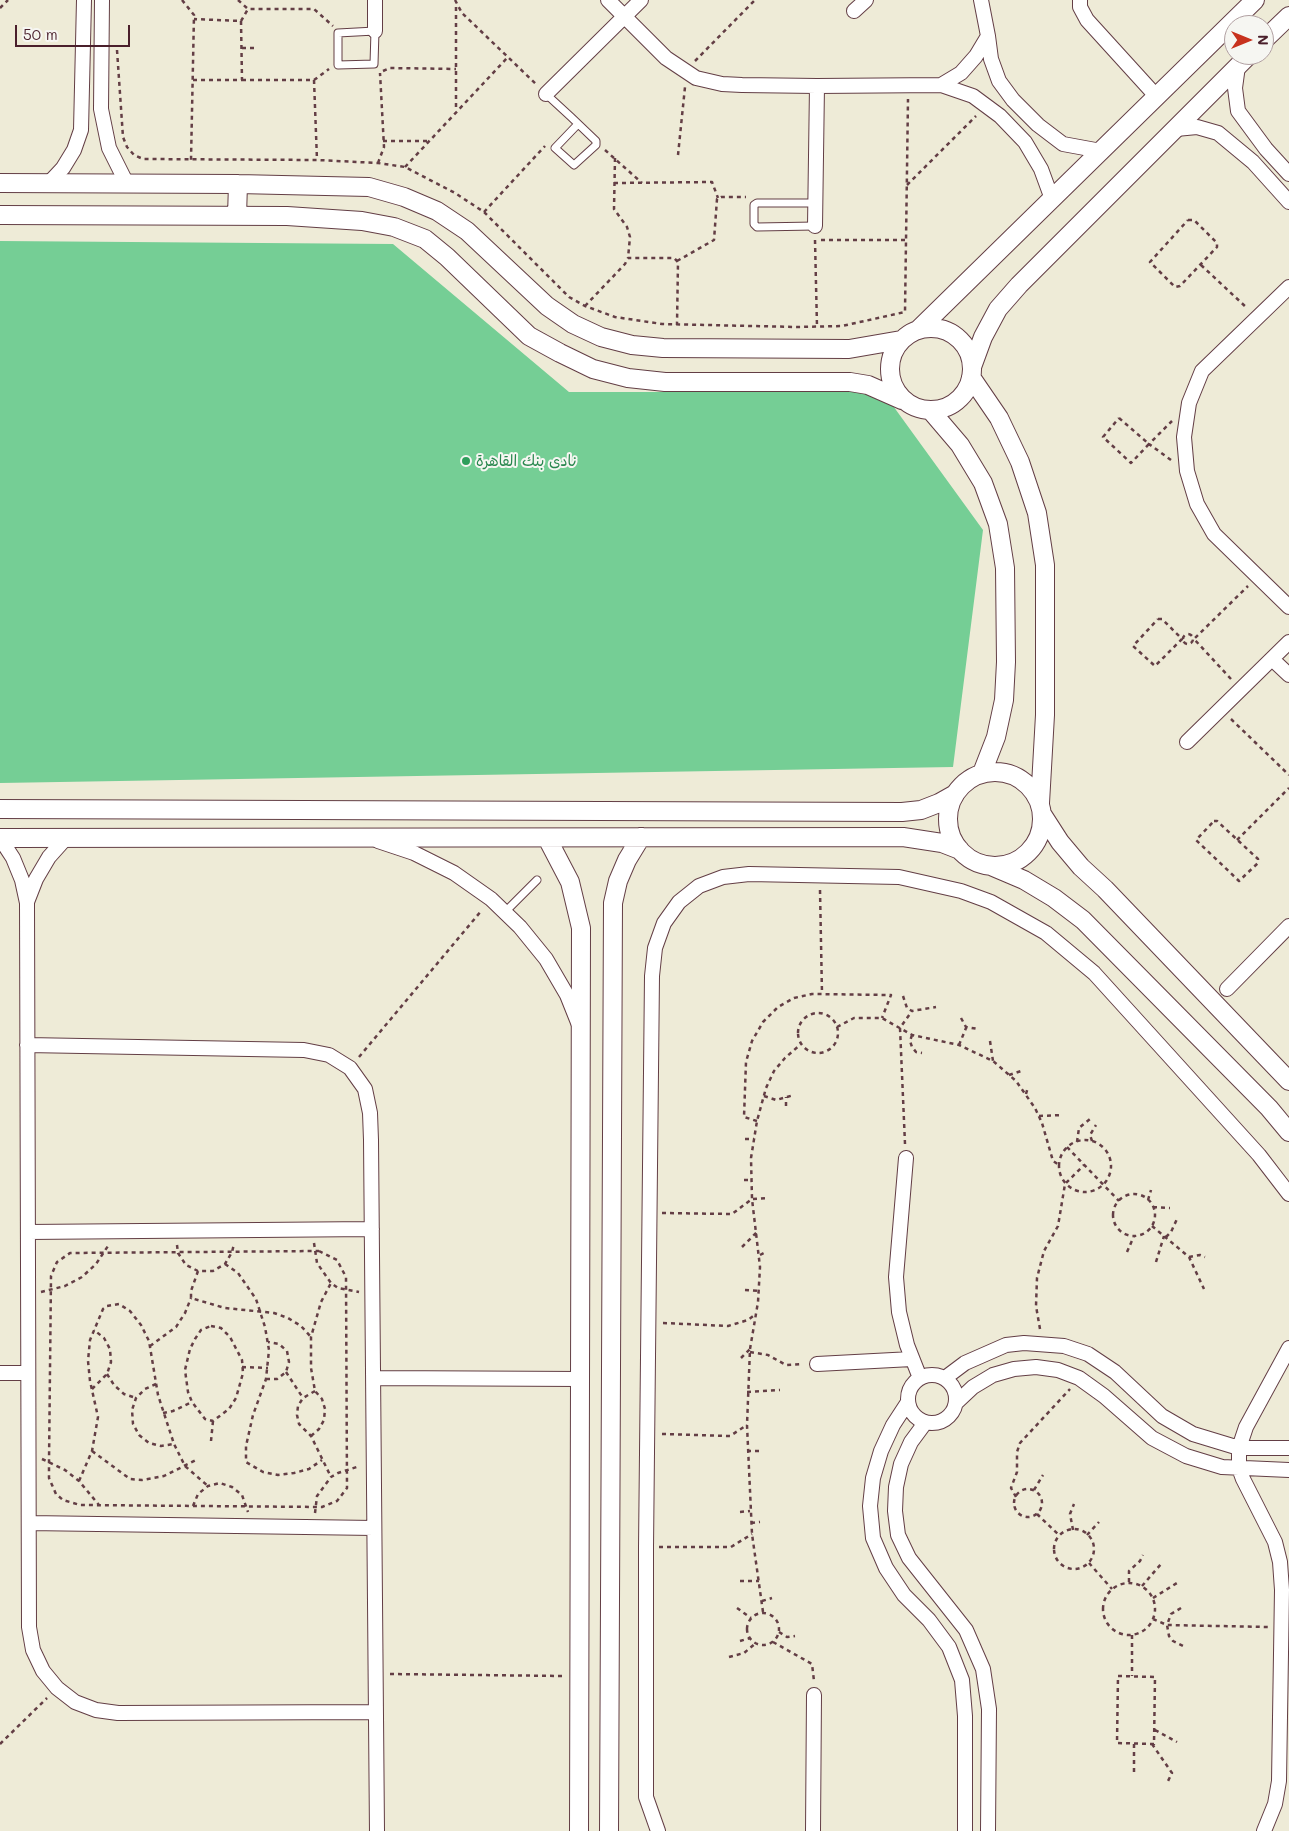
<!DOCTYPE html>
<html>
<head>
<meta charset="utf-8">
<style>
  body { margin:0 }
  #map { position:relative; width:1289px; height:1831px; overflow:hidden; background:#eeebd7; font-family:Mali,sans-serif }
  canvas { display:block }
  .north { position:absolute; left:1224px; top:15px; width:50px; height:50px; box-sizing:border-box; background:#f6f6f2; border:1px solid #b1a0a2; border-radius:50%; rotate:90deg; font-size:14px; font-weight:700; line-height:20px; text-align:center; color:#4a1f2b }
  .north::after { content:''; display:block; margin:auto; width:18px; height:22px; background:#c8321e; clip-path:polygon(50% 0,100% 100%,50% 72%,0 100%) }
  .scale { position:absolute; left:15px; top:25px; width:115px; height:22px; box-sizing:border-box; border:2px solid #4a1f2b; border-top:0; padding-left:6px; font-size:15px; line-height:18px; white-space:nowrap; color:#4a1f2b; -webkit-text-stroke:4px #f6f6f2; paint-order:stroke }
</style>
</head>
<body>
<div id="map">
<canvas width="1289" height="1831"></canvas>
<div class="north">N</div>
<div class="scale">50 m</div>
</div>
<script>
const ctx = document.querySelector('canvas').getContext('2d');
ctx.lineJoin = 'round';
function fill(path, color) { ctx.fillStyle = color; ctx.fill(path, 'evenodd'); }
const shape = rows => new Path2D(rows.map(r => 'M' + r).join(''));
function strokePath(path, color, width, dash) { ctx.strokeStyle = color; ctx.lineWidth = width; ctx.lineCap = dash ? 'butt' : 'round'; ctx.setLineDash(dash || []); ctx.stroke(path); }
function label(font, color, halo, rows, align = 'center') {
  ctx.font = font + ' Mali,"Playpen Sans Arabic",sans-serif'; ctx.lineWidth = 4; ctx.setLineDash([]); ctx.textBaseline = 'middle'; ctx.strokeStyle = halo; ctx.fillStyle = color; for (const [text, x, y, turn = 0] of rows) {
    ctx.save(); ctx.translate(x, y); ctx.rotate((+turn || 0) * Math.PI / 180); ctx.textAlign = isNaN(turn) ? turn : align; if (halo) ctx.strokeText(text, 0, 0); ctx.fillText(text, 0, 0); ctx.restore();
  }
}
fill(shape([
  [0,241,393,244,569,392,883,392,983,530,953,767,0,783]
]), '#75ce95');
const service = shape([
  [375,31,374,64,338,65,338,33,375,31],
  [546,94,571,117,595,140,596,141,596,145,574,165,555,148,578,124],
  [815,226,757,227,754,224,754,205,757,203,816,203],
  [505,912,537,880]
]);
const minor = shape([
  [102,0,101,109,109,148,127,184],
  [375,0,375,31],
  [608,0,666,58,696,78,722,84,742,85,817,86,941,85,961,73,976,56,988,36,981,0],
  [1080,0,1080,7,1087,20,1157,97],
  [854,11,866,0],
  [988,36,991,59,999,81,1013,100,1038,125,1063,144,1101,151],
  [1238,66,1235,88,1238,111,1266,149,1289,174],
  [941,85,973,96,1000,116,1025,142,1041,169,1052,199],
  [546,94,641,0],
  [1176,129,1197,127,1218,133,1253,162,1289,202],
  [48,184,63,168,74,150,81,130,84,0],
  [815,226,817,86],
  [1289,287,1202,371,1189,403,1184,437,1187,471,1197,504,1214,534,1289,607],
  [1272,659,1289,675],
  [1187,742,1289,642],
  [0,838,13,858,22,880,27,903,29,1627,33,1650,43,1671,57,1688,75,1702,96,1710,118,1713,376,1712],
  [378,841,414,853,454,873,491,899,520,927,546,959,567,995,579,1025],
  [27,902,36,879,49,857,66,838],
  [1227,989,1289,926],
  [27,1045,304,1050,329,1055,350,1068,365,1089,370,1113,371,1140,377,1831],
  [906,1158,896,1277,899,1312,907,1345,920,1378],
  [28,1232,372,1229],
  [817,1364,912,1359],
  [0,1373,28,1373],
  '908 1399a24 24 0 1 1 48 0a24 24 0 1 1-48 0Z',
  [374,1378,580,1379],
  [945,1378,965,1363,1006,1345,1024,1343,1064,1346,1088,1354,1115,1372,1162,1416,1193,1434,1239,1448,1289,1448],
  [908,1402,893,1425,881,1451,873,1478,870,1506,873,1538,886,1568,904,1595,929,1620,949,1647,962,1680,965,1716,965,1831],
  [957,1402,973,1387,993,1375,1014,1369,1036,1367,1058,1370,1079,1378,1104,1396,1152,1438,1186,1456,1222,1467,1289,1470],
  [925,1423,911,1442,901,1464,896,1487,895,1511,898,1535,909,1558,966,1630,983,1669,989,1709,988,1831],
  [29,1523,374,1528],
  [658,1831,646,1797,646,1547,652,976,655,948,664,923,679,902,699,886,723,877,749,874,899,877,961,891,991,902,1046,933,1094,973,1259,1155,1289,1194],
  [813,1831,814,1695],
  [1264,1831,1275,1804,1279,1781,1282,1590,1280,1562,1275,1542,1243,1479,1239,1468,1239,1448,1246,1427,1289,1348]
]);
const tertiary = shape([
  [1264,40,1289,16],
  [0,183,238,184,369,187,404,197,437,211,467,231,547,306,573,324,601,337,632,345,663,348,849,349,901,340],
  [0,215,287,216,362,221,394,227,425,239,447,257,529,336,560,353,593,369,628,378,665,382,850,382,868,385,902,400],
  [237,216,238,184],
  '890 369a41 41 0 1 1 82 0a41 41 0 1 1-82 0Z',
  [919,329,1255,0],
  [972,367,983,337,998,309,1019,285,1249,55],
  [971,377,999,418,1020,462,1037,513,1045,565,1045,715,1040,803],
  [931,411,960,445,983,483,998,524,1005,568,1006,662,1004,700,996,737,982,773],
  '948 819a47 47 0 1 1 94 0a47 47 0 1 1-94 0Z',
  [0,809,902,812,921,810,939,803,955,794],
  [1042,814,1060,842,1081,867,1105,889,1289,1081],
  [0,838,903,837,942,843,960,850],
  [547,838,570,882,581,928,579,1831],
  [991,866,1024,880,1054,898,1083,920,1269,1108,1289,1132],
  [609,1831,613,903,618,881,627,860,641,837]
]);
strokePath(service, '#633e45', 9);
strokePath(minor, '#633e45', 16);
strokePath(tertiary, '#633e45', 20);
strokePath(shape([
  [182,0,194,15,191,160],
  [238,0,248,9,314,9,333,26],
  [455,0,462,13,537,85],
  [456,7,456,111],
  [0,8,8,0],
  [241,21,248,9],
  [242,48,257,48],
  [117,50,123,137,127,147,134,155,143,159,317,160,378,163,405,167,455,193,484,212,569,297,585,306,615,317,662,324,797,327,842,326,905,312,908,99],
  [695,61,755,0],
  [383,71,390,68,456,69],
  [193,80,242,80,241,21,194,19],
  [242,80,314,80,329,69],
  [314,80,317,160],
  [383,141,429,141],
  [605,150,642,183],
  [678,155,685,87],
  [615,158,614,209,627,227,630,237,628,258],
  [378,163,384,147,380,73],
  [405,167,508,57],
  [614,183,712,182,718,198],
  [907,185,976,116],
  [484,212,545,146],
  [1188,220,1194,220,1217,243,1217,247,1180,286,1175,287,1150,262,1188,220],
  [815,240,817,327],
  [821,240,907,240],
  [677,261,714,240,717,199,721,197,746,197],
  [1201,265,1247,308],
  [585,306,625,264,628,258,674,258,678,262,677,325],
  [1119,418,1149,444,1131,463,1103,437,1119,418],
  [1171,460,1149,444,1172,421],
  [1158,619,1162,619,1182,639,1155,666,1133,646,1158,619],
  '1183 639a5 5 0 1 1 10 0a5 5 0 1 1-10 0Z',
  [1231,679,1194,639,1248,586],
  [1231,719,1289,775],
  [1214,821,1217,821,1258,859,1258,863,1239,881,1196,840,1214,821],
  [1237,840,1289,788],
  [820,890,822,994],
  [903,996,907,1008,912,1011,936,1007],
  '798 1033a20 20 0 1 1 40 0a20 20 0 1 1-40 0Z',
  [961,1018,966,1027,978,1029],
  [837,1027,854,1018,882,1018,912,1035,959,1045,993,1061,1016,1081,1035,1108,1042,1123,1053,1161,1059,1165],
  [912,1035,910,1041,912,1047,916,1052,922,1053],
  [990,1041,993,1061],
  [959,1045,966,1028],
  [359,1057,482,910],
  [1009,1075,1021,1071],
  [1026,1094,1028,1087],
  [764,1096,776,1100,794,1095],
  [786,1106,786,1097],
  [1039,1116,1062,1115],
  [757,1121,744,1117,746,1062,752,1041,763,1022,778,1007,794,998,812,994,891,995,882,1018],
  [745,1139,754,1139],
  '1059 1166a26 26 0 1 1 52 0a26 26 0 1 1-52 0Z',
  [1092,1141,1090,1135,1096,1125],
  [1077,1142,1079,1128,1090,1119],
  [905,1144,900,1028,912,1011],
  [1067,1147,1119,1201],
  [744,1180,752,1180],
  '1113 1215a21 21 0 1 1 42 0a21 21 0 1 1-42 0Z',
  [1148,1200,1151,1190],
  [1153,1207,1170,1208],
  [662,1213,732,1214,752,1199,768,1198],
  [1152,1226,1189,1257,1204,1289],
  [1166,1237,1171,1232,1177,1219],
  [314,1243,317,1263,331,1283,338,1288,359,1292],
  [177,1245,178,1253,186,1265,198,1271,213,1271,225,1264,232,1252,234,1244],
  [742,1247,758,1231],
  [319,1251,337,1260,346,1277,347,1488,337,1501,322,1507,80,1505,63,1500,56,1494,49,1478,49,1463,51,1276,57,1262,70,1253,319,1251],
  [1127,1252,1134,1236],
  [760,1255,766,1252],
  [1189,1257,1200,1255,1205,1257],
  [1156,1262,1164,1236],
  [225,1264,238,1273,256,1299,265,1327,269,1350,266,1379,253,1415,246,1446,246,1462,263,1472,278,1475,294,1473,309,1469,322,1460],
  [198,1271,191,1291,191,1298,225,1308,274,1313,288,1318,301,1326,311,1337],
  [745,1290,759,1291],
  [41,1292,65,1286,82,1277,96,1264,108,1246],
  [663,1323,728,1326,748,1320,756,1314],
  [211,1326,221,1328,230,1337,242,1360,243,1373,236,1398,229,1409,213,1421,205,1419,192,1402,188,1392,185,1370,190,1349,195,1339,201,1330,211,1326],
  [1040,1329,1036,1306,1037,1278,1044,1251,1058,1226,1065,1184,1084,1165],
  [150,1346,176,1327,185,1313,191,1298],
  [750,1352,768,1355,786,1365,802,1364],
  [741,1358,750,1349],
  [242,1367,268,1368],
  [286,1372,303,1398],
  [107,1374,114,1385,124,1394,136,1398],
  [266,1379,277,1379,286,1372,289,1362,287,1351,279,1344,268,1342],
  [156,1384,145,1389,136,1398,132,1410,133,1424,139,1435,149,1443,161,1446,174,1444],
  [92,1389,107,1374,111,1362,110,1349,104,1338,94,1330],
  [315,1391,303,1398,298,1406,297,1415,299,1424,311,1436,331,1477],
  [747,1392,780,1390],
  [163,1413,173,1411,192,1402],
  [662,1434,730,1436,747,1425],
  [311,1436,319,1429,324,1420,325,1409,322,1399,315,1391,311,1368,311,1337,321,1302,331,1283],
  [211,1441,213,1421],
  [92,1451,130,1479,142,1480,164,1476,198,1459],
  [747,1451,762,1451],
  [42,1459,65,1470,79,1481,99,1505],
  [79,1481,92,1451,98,1417,90,1381,88,1361,90,1340,103,1309,107,1306,119,1304,130,1311,141,1325,149,1341,158,1395,174,1444,185,1466,208,1486],
  '1014 1503a14 14 0 1 1 28 0a14 14 0 1 1-28 0Z',
  [1034,1490,1043,1475],
  [1016,1497,1011,1488,1017,1472,1017,1452,1020,1443,1070,1389],
  [193,1506,198,1494,208,1486,220,1483,232,1487,242,1495,248,1512],
  [740,1512,750,1511],
  [315,1513,317,1496,331,1477,338,1473,360,1466],
  [1037,1514,1060,1536],
  [751,1523,760,1522],
  '1054 1549a20 20 0 1 1 40 0a20 20 0 1 1-40 0Z',
  [1073,1530,1070,1514,1074,1504],
  [1087,1535,1099,1522],
  [659,1547,731,1547,752,1534],
  [1089,1563,1112,1589],
  [740,1581,759,1581],
  [1129,1582,1129,1571,1140,1561,1143,1555],
  '1103 1609a26 26 0 1 1 52 0a26 26 0 1 1-52 0Z',
  [1142,1586,1161,1564],
  [1153,1598,1177,1583],
  [762,1601,772,1598],
  [737,1608,751,1618],
  [1181,1608,1171,1614,1167,1625,1169,1636,1173,1641,1183,1646],
  [763,1612,752,1534,747,1425,750,1349,758,1302,760,1267,752,1199,751,1158,757,1121,766,1088,774,1071,785,1058,801,1044],
  '747 1629a16 16 0 1 1 32 0a16 16 0 1 1-32 0Z',
  [1153,1619,1167,1625,1268,1627],
  [779,1632,787,1637,795,1636],
  [1132,1635,1132,1676],
  [740,1641,750,1638],
  [773,1642,812,1664,814,1681],
  [729,1657,744,1653,756,1643],
  [390,1674,564,1676],
  [1118,1676,1155,1677,1154,1744,1117,1743,1118,1676],
  [1155,1730,1177,1742],
  [0,1744,47,1698],
  [1134,1744,1134,1775],
  [1152,1744,1172,1773,1167,1783]
]), '#633e45', 2.5, [4, 4]);
strokePath(service, '#fff', 7);
strokePath(minor, '#fff', 14);
strokePath(tertiary, '#fff', 18);
for (const [x, y, r, color] of [
  [466,461,5,"#2e9e5b"]
]) { const dot = new Path2D(); dot.arc(x, y, r, 0, 2 * Math.PI); ctx.fillStyle = color; ctx.fill(dot); strokePath(dot, '#f6f6f2', 2); }
label('15px', '#27864d', '#f6f6f2', [
  ["نادى بنك القاهرة",476,461]
], 'left');
</script>
</body>
</html>
